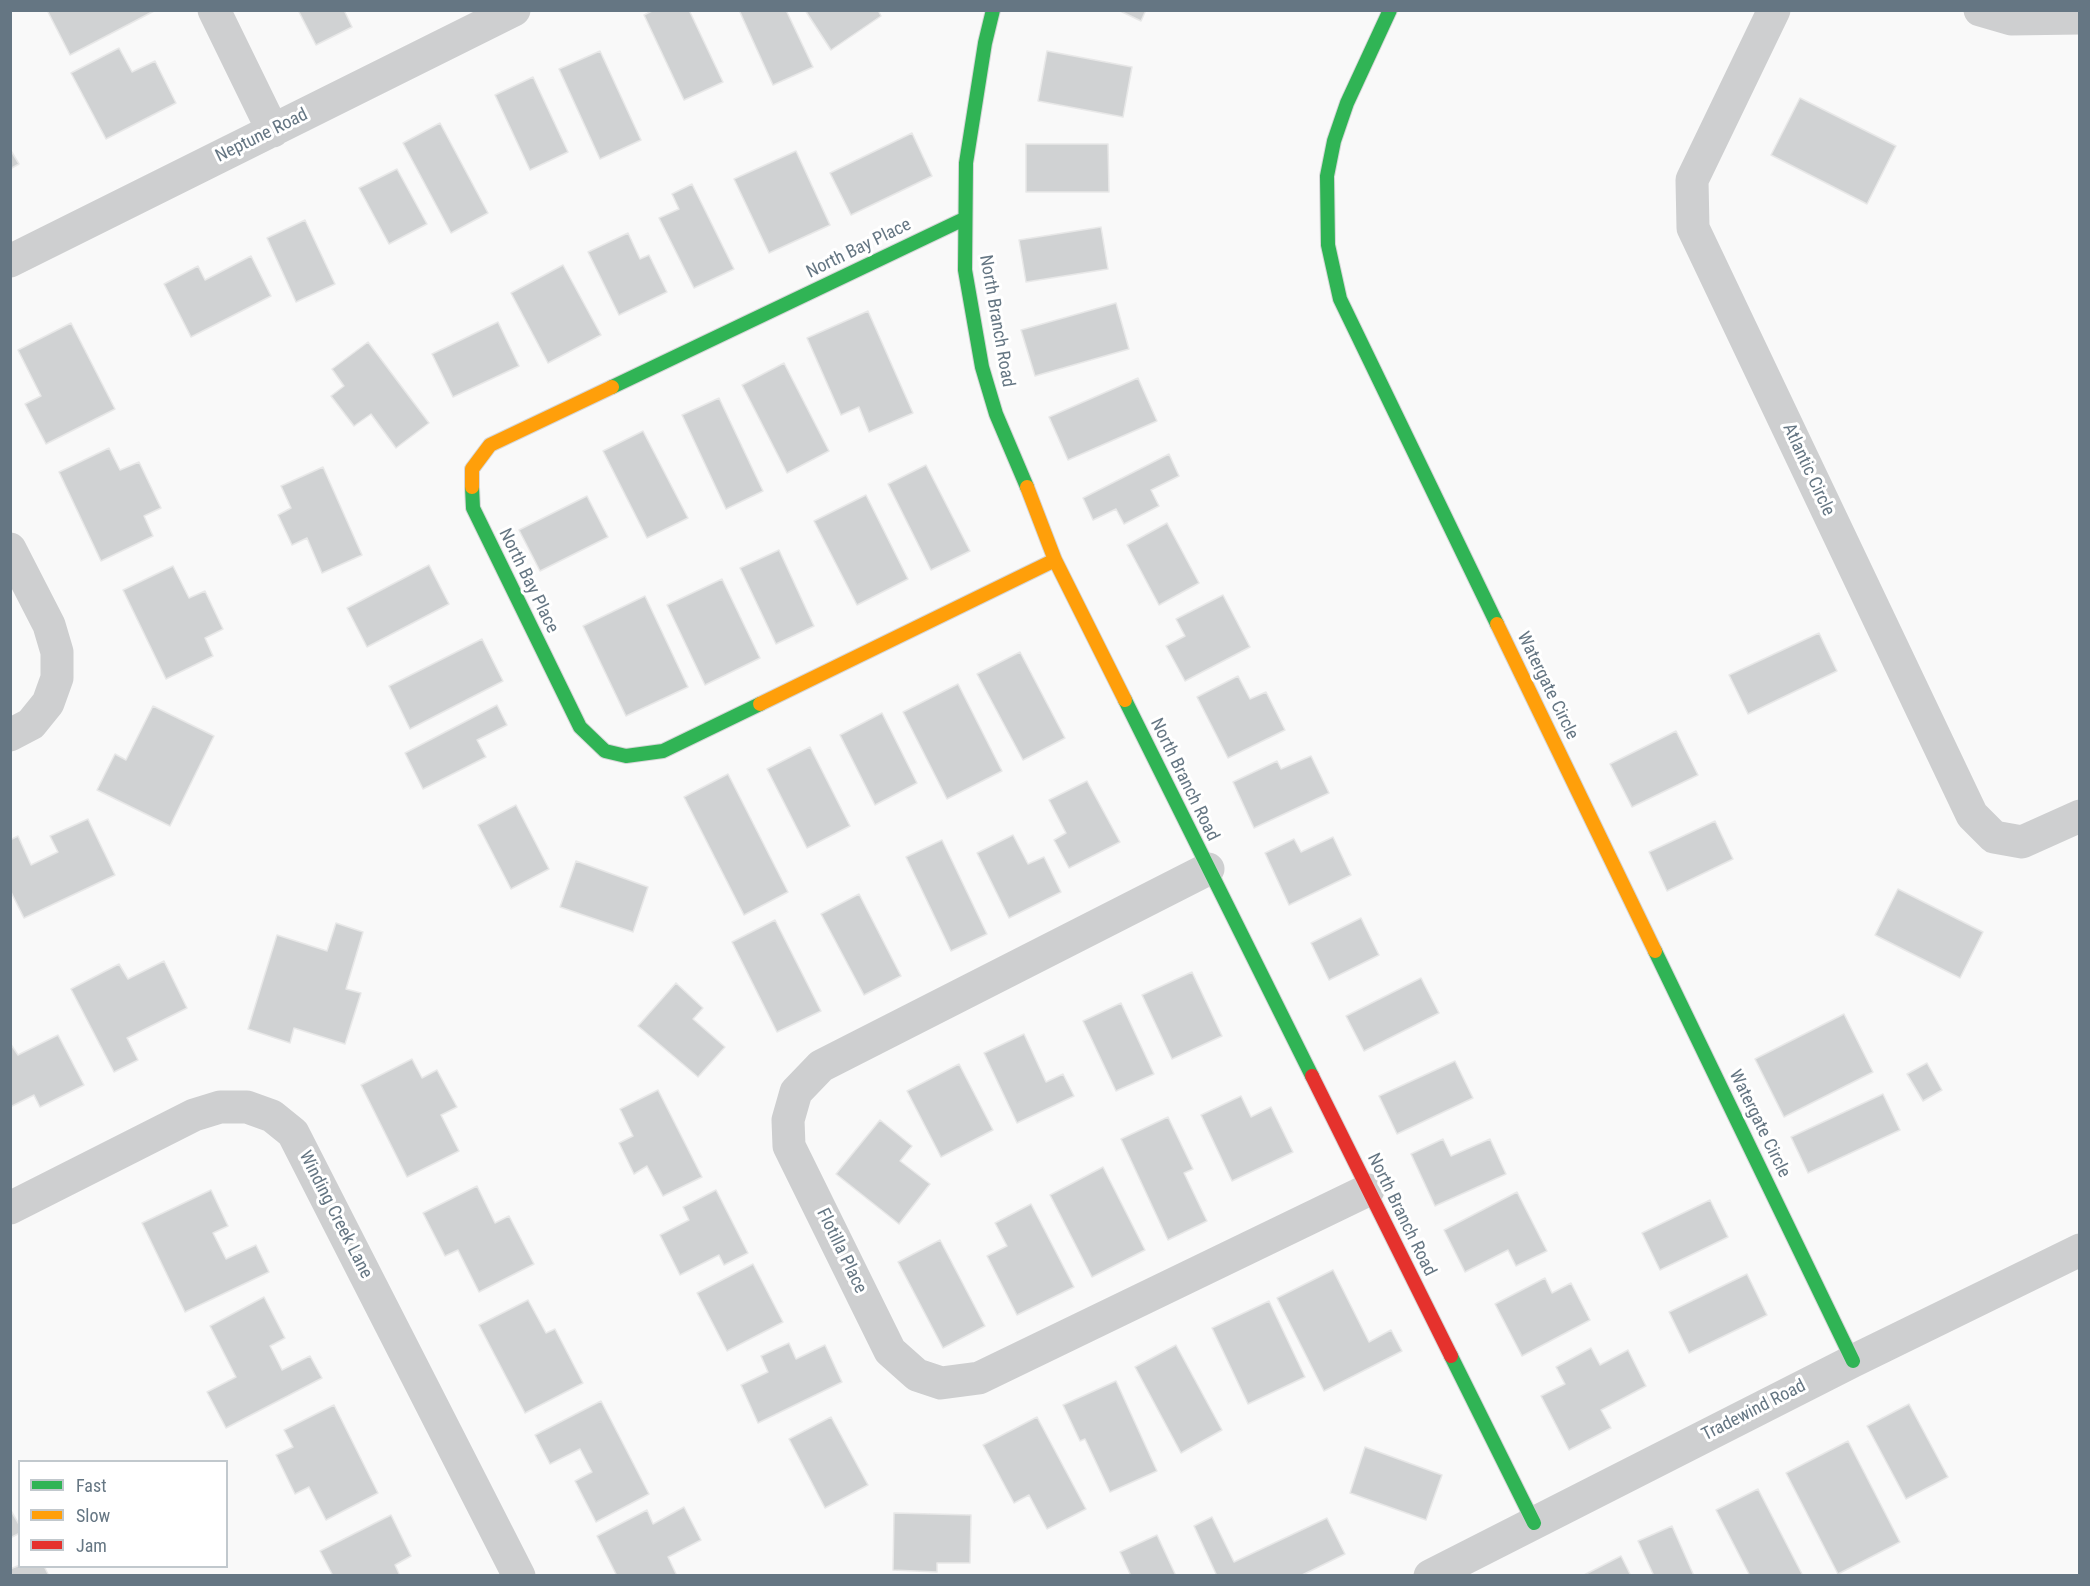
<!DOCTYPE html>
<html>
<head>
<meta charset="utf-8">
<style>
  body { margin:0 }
  #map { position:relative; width:2090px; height:1586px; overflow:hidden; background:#f9f9f9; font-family:"Roboto Condensed",sans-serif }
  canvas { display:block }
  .frame { position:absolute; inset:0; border:12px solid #657683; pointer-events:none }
  .legend { position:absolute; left:18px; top:1460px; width:210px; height:108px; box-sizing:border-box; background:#fff; border:2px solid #c1c8cd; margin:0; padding:8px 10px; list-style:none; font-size:18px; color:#657683 }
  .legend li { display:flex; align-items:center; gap:12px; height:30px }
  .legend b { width:30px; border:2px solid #c1c8cd }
</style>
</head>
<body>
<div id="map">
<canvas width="2090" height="1586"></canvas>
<div class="frame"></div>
<ul class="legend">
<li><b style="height:8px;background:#30b455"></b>Fast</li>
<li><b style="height:8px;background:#ff9f0a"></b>Slow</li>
<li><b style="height:8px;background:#e5322d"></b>Jam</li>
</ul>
</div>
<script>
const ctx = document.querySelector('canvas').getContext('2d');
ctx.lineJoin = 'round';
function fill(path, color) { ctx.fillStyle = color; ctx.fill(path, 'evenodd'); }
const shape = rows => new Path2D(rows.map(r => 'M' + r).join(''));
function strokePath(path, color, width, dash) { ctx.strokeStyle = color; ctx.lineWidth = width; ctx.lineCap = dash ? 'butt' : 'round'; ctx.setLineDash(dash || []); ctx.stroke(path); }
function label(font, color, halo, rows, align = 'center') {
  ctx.font = font + ' "Roboto Condensed",sans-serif'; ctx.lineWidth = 6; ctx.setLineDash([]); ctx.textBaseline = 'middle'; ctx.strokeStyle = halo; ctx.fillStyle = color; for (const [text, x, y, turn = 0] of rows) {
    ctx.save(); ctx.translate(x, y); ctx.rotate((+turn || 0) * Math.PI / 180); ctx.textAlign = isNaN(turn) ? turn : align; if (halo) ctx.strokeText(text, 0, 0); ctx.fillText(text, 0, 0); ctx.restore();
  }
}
const building = shape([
  [47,10,156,10,70,55,47,10],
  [298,10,344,10,352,27,316,45,298,10],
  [654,10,689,10,723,82,684,100,644,15,654,10],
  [739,10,786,10,813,67,773,85,739,10],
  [805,10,878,10,881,16,831,50,805,10],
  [1118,10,1146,10,1141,21,1118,10],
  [119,48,132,72,155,61,176,103,106,139,71,73,119,48],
  [600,51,641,140,600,159,559,69,600,51],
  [1047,51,1132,67,1123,117,1038,101,1047,51],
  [533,77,568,152,530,170,495,95,533,77],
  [1800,98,1896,146,1867,204,1771,155,1800,98],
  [440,123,488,213,451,233,403,143,440,123],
  [912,133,932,176,851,215,830,173,912,133],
  [1026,144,1108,144,1109,192,1026,192,1026,144],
  [10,149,19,164,10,169,10,149],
  [796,151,830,225,769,253,734,179,796,151],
  [397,169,427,224,389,244,359,188,397,169],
  [692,184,734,269,694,288,659,218,679,209,672,194,692,184],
  [305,220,335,284,296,302,267,238,305,220],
  [1101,227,1108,269,1026,282,1019,240,1101,227],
  [628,233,640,259,649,255,667,292,619,315,588,252,628,233],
  [251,256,271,296,191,337,164,284,198,266,205,280,251,256],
  [563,265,601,335,548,363,511,293,563,265],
  [1116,303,1129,349,1035,376,1021,330,1116,303],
  [868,311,913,413,869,432,859,407,841,415,807,338,868,311],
  [498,322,519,366,453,397,432,354,498,322],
  [71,323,115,409,46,444,25,404,41,396,18,350,71,323],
  [368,342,429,423,396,448,371,414,354,426,331,396,344,386,332,369,368,342],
  [784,363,829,451,787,473,742,385,784,363],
  [1138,378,1157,421,1068,460,1049,417,1138,378],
  [719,398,763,491,726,509,682,415,719,398],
  [643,431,688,518,647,538,603,451,643,431],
  [109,448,120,470,139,462,161,508,144,516,153,536,101,561,59,472,109,448],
  [1169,454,1179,476,1151,490,1159,506,1124,524,1116,509,1093,520,1083,498,1169,454],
  [926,465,970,551,931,570,888,484,926,465],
  [323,467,362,555,322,573,307,538,292,545,278,515,291,508,281,486,323,467],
  [866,495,908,579,857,605,814,521,866,495],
  [587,496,608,537,540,571,519,530,587,496],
  [1167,523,1199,583,1159,605,1127,545,1167,523],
  [779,550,814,626,776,644,740,568,779,550],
  [429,565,449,604,367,647,347,608,429,565],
  [173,566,189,598,205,591,223,629,205,638,213,656,166,679,123,590,173,566],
  [722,579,760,658,705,685,667,605,722,579],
  [1223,595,1250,647,1185,681,1166,646,1185,636,1176,619,1223,595],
  [645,596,688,687,626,716,583,626,645,596],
  [1819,633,1837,671,1748,714,1729,675,1819,633],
  [482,639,503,681,410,729,389,686,482,639],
  [1020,652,1065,738,1023,760,977,674,1020,652],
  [1238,676,1250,699,1266,692,1285,730,1228,758,1197,697,1238,676],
  [958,684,1002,771,947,799,903,712,958,684],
  [497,705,507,725,477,740,486,757,423,789,405,753,497,705],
  [153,706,214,736,170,826,97,790,115,754,126,760,153,706],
  [882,713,917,783,875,805,840,735,882,713],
  [1676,731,1698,775,1632,807,1610,764,1676,731],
  [810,747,850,826,807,848,767,769,810,747],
  [1311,756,1329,793,1254,828,1233,782,1277,761,1281,769,1311,756],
  [728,774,788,892,744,915,684,797,728,774],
  [1087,781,1120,842,1069,868,1054,840,1066,833,1049,800,1087,781],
  [516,805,549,869,511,889,478,825,516,805],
  [88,819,115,875,24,918,10,890,10,840,18,836,31,865,58,852,50,836,88,819],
  [1715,821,1733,859,1667,891,1649,852,1715,821],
  [1013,835,1028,864,1044,857,1061,892,1009,918,977,853,1013,835],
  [1333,837,1351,875,1289,905,1265,853,1294,839,1301,852,1333,837],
  [942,840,987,934,951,951,906,857,942,840],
  [576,861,648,887,633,932,560,907,576,861],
  [1898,889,1983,932,1960,978,1875,935,1898,889],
  [859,894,901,976,864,995,821,914,859,894],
  [1361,918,1379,955,1329,980,1311,943,1361,918],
  [775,920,821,1011,777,1032,732,942,775,920],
  [336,923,363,932,346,989,361,993,345,1044,294,1028,290,1043,248,1029,277,935,327,951,336,923],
  [164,961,187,1008,127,1038,138,1060,114,1072,71,989,119,964,128,979,164,961],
  [1192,972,1222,1036,1172,1059,1142,995,1192,972],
  [1421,978,1439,1013,1364,1051,1346,1016,1421,978],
  [676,983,703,1008,693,1019,725,1047,698,1077,638,1026,676,983],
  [1121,1003,1154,1074,1116,1091,1083,1021,1121,1003],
  [1844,1014,1873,1072,1784,1117,1755,1059,1844,1014],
  [1024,1034,1046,1082,1063,1074,1074,1096,1017,1123,984,1053,1024,1034],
  [58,1035,84,1085,40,1107,34,1095,10,1107,10,1043,18,1055,58,1035],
  [412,1059,422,1078,437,1070,457,1107,441,1115,459,1151,407,1177,361,1085,412,1059],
  [1455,1061,1473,1098,1397,1134,1379,1096,1455,1061],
  [1927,1063,1942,1090,1923,1101,1907,1074,1927,1063],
  [959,1064,993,1130,941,1157,907,1091,959,1064],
  [658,1090,702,1177,663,1196,647,1166,634,1174,619,1143,633,1136,620,1109,658,1090],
  [1883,1094,1900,1130,1808,1173,1791,1137,1883,1094],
  [1241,1096,1251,1117,1271,1107,1293,1152,1232,1181,1201,1115,1241,1096],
  [1168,1117,1193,1169,1184,1173,1207,1221,1168,1240,1121,1139,1168,1117],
  [880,1120,912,1146,900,1161,930,1184,899,1224,836,1174,880,1120],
  [1443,1139,1451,1156,1490,1139,1506,1174,1435,1206,1411,1154,1443,1139],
  [1103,1167,1145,1250,1092,1277,1050,1195,1103,1167],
  [477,1186,495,1223,509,1216,534,1264,479,1292,458,1250,445,1256,423,1213,477,1186],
  [211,1190,228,1226,213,1233,226,1259,256,1245,269,1272,185,1312,142,1223,211,1190],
  [716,1190,748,1253,724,1265,719,1255,680,1275,660,1235,689,1220,683,1207,716,1190],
  [1517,1192,1547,1251,1516,1266,1508,1250,1465,1272,1444,1230,1517,1192],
  [1710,1200,1728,1237,1660,1270,1642,1233,1710,1200],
  [1031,1204,1074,1287,1017,1315,987,1256,1007,1246,995,1223,1031,1204],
  [940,1240,985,1326,943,1348,898,1262,940,1240],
  [753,1264,783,1322,727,1351,697,1293,753,1264],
  [1333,1270,1369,1342,1391,1330,1402,1351,1324,1391,1277,1298,1333,1270],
  [1747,1274,1767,1315,1689,1353,1669,1312,1747,1274],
  [1545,1278,1552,1293,1571,1283,1590,1320,1522,1356,1495,1304,1545,1278],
  [264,1297,285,1338,270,1346,282,1370,310,1356,322,1378,226,1428,207,1392,236,1377,210,1326,264,1297],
  [528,1300,546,1333,555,1329,583,1383,525,1413,479,1325,528,1300],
  [1269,1301,1305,1377,1248,1404,1212,1328,1269,1301],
  [789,1343,796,1359,825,1345,842,1382,758,1423,741,1385,768,1372,761,1356,789,1343],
  [1176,1345,1222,1430,1181,1453,1135,1367,1176,1345],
  [1591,1348,1600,1365,1628,1350,1646,1386,1601,1410,1611,1428,1569,1450,1541,1396,1565,1384,1556,1367,1591,1348],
  [1116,1381,1157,1471,1110,1492,1085,1439,1080,1441,1063,1405,1116,1381],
  [601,1401,649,1494,596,1522,575,1481,592,1472,580,1449,550,1464,535,1435,601,1401],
  [1909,1404,1948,1477,1906,1499,1867,1426,1909,1404],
  [334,1405,378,1493,326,1520,309,1487,295,1494,276,1455,293,1447,284,1430,334,1405],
  [831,1417,868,1485,825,1508,789,1439,831,1417],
  [1037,1417,1086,1509,1047,1529,1029,1495,1014,1503,983,1445,1037,1417],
  [1848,1441,1900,1542,1838,1574,1786,1473,1848,1441],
  [1365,1447,1442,1475,1426,1520,1350,1493,1365,1447],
  [1758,1489,1803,1576,1750,1576,1716,1510,1758,1489],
  [684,1507,701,1540,668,1557,677,1576,617,1576,597,1536,647,1510,653,1524,684,1507],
  [10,1509,20,1526,20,1533,10,1538,10,1509],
  [894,1513,971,1515,970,1563,937,1563,937,1572,893,1570,894,1513],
  [391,1515,411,1556,395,1565,400,1576,333,1576,320,1551,391,1515],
  [1212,1517,1234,1562,1327,1518,1345,1554,1300,1576,1217,1576,1194,1526,1212,1517],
  [1672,1526,1694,1576,1654,1576,1638,1541,1672,1526],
  [1157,1535,1176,1576,1131,1576,1120,1552,1157,1535],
  [1621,1556,1631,1576,1582,1576,1621,1556],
  [20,1565,20,1566,44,1566,49,1576,10,1576,10,1569,20,1565]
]);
fill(building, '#d0d2d3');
strokePath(building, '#e8e8e8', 1.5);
const fast = shape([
  [993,10,985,43,966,163,965,270,982,367,996,414,1027,487],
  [1390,10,1347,103,1334,141,1327,176,1328,245,1340,299,1497,624],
  [612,387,964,219],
  [472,487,473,508,580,727,605,751,626,756,663,751,760,704],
  [1125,700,1312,1076],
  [1655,951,1853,1361],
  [1451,1356,1534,1523]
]);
const slow = shape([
  [472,487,472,469,490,445,612,387],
  [1027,487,1055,560,1125,700],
  [1497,624,1655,951],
  [760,704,1055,560]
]);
const jam = shape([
  [1312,1076,1451,1356]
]);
strokePath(fast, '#d5d6d7', 16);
strokePath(slow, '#d5d6d7', 16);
strokePath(jam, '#d5d6d7', 16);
strokePath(shape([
  [214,10,273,131],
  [1774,10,1692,180,1693,228,1972,815,1994,837,2022,842,2080,816],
  [1980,10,2011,19,2080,18],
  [10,261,514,10],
  [10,549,49,625,57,652,57,678,48,703,31,724,10,735],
  [1208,869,821,1066,796,1092,788,1120,789,1146,890,1351,917,1375,941,1383,979,1378,1368,1190],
  [10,1208,194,1115,220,1107,247,1107,272,1116,293,1133,519,1576],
  [1430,1576,1853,1361,2080,1250]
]), '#cecfd0', 33);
strokePath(fast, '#30b455', 14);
strokePath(slow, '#ff9f0a', 14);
strokePath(jam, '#e5322d', 14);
label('18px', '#657683', '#fff', [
  ["Neptune Road",262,136,-26],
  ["North Bay Place",859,249,-26],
  ["North Branch Road",996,321,80],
  ["Atlantic Circle",1808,470,65],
  ["North Bay Place",528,581,64],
  ["Watergate Circle",1547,686,64],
  ["North Branch Road",1184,780,64],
  ["Watergate Circle",1759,1124,64],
  ["Winding Creek Lane",335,1215,63],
  ["North Branch Road",1401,1215,64],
  ["Flotilla Place",841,1251,64],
  ["Tradewind Road",1754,1411,-27]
]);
</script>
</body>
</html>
